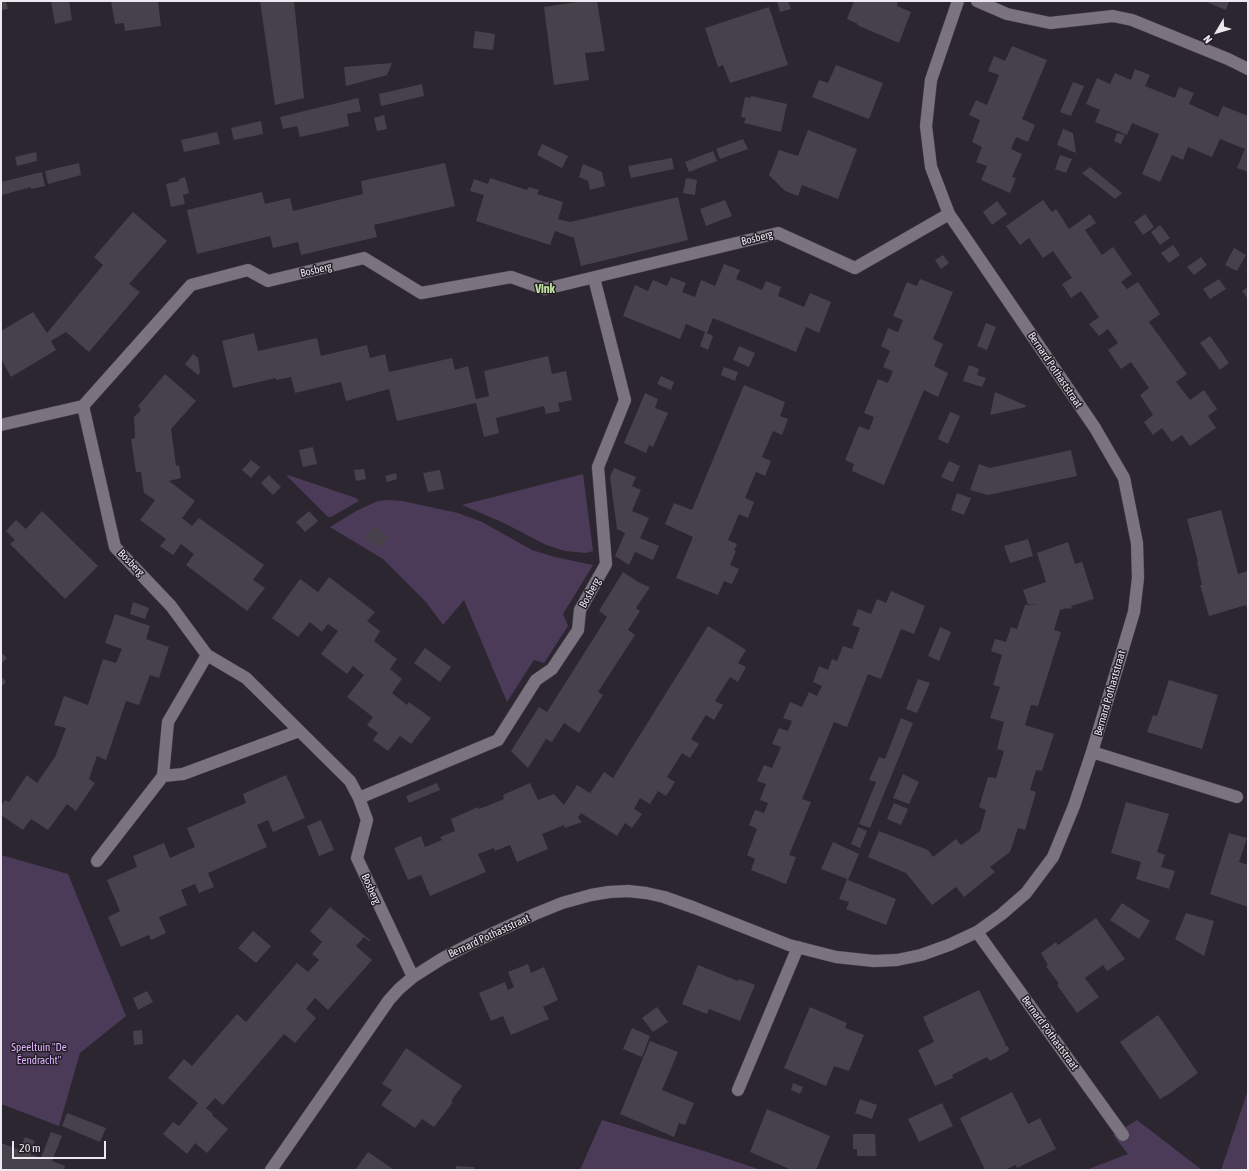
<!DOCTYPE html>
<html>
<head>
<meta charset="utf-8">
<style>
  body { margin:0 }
  #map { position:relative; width:1249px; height:1171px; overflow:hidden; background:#2c2630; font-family:"Asap Condensed",sans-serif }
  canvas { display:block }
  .frame { position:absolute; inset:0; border:2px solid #ece8ef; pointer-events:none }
  .north { position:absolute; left:1197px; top:12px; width:40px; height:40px; -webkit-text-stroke:3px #221d26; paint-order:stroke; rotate:232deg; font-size:11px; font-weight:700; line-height:16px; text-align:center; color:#ece8ef }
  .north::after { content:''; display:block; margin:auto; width:14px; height:18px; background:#ece8ef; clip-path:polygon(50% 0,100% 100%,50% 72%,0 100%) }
  .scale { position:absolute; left:12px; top:1141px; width:94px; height:18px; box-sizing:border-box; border:2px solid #ece8ef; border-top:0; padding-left:5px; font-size:12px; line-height:14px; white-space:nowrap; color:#ece8ef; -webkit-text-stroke:3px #221d26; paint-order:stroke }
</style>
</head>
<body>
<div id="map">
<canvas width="1249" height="1171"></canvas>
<div class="frame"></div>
<div class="north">N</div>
<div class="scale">20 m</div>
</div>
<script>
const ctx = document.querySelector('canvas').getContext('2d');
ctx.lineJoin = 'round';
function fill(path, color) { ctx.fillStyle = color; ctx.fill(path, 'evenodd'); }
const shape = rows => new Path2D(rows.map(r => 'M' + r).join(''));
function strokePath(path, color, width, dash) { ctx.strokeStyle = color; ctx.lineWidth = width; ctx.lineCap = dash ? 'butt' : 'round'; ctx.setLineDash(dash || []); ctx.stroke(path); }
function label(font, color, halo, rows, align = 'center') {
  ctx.font = font + ' "Asap Condensed",sans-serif'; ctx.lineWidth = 3; ctx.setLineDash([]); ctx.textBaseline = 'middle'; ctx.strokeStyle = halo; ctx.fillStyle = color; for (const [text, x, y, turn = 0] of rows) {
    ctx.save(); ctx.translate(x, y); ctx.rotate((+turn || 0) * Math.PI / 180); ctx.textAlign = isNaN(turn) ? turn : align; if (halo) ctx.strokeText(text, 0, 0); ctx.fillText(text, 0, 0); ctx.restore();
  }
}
fill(shape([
  [583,474,593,551,586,553,565,551,546,545,504,523,462,505],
  [288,475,356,498,359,501,331,517,328,517,287,476],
  [388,500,402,501,458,513,482,522,532,550,555,557,593,565,563,614,568,626,544,663,534,660,507,702,464,600,443,625,426,602,383,559,330,527,358,510,378,501],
  [1,855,68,874,126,1016,80,1053,59,1126,1,1104],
  [1248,1090,1248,1170,1221,1170],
  [602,1120,707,1152,761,1170,580,1170],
  [1137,1120,1202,1170,1086,1170,1128,1154,1113,1135]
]), '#4c3b58');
fill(shape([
  [1,1,6,1,8,9,1,10],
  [51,1,69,1,72,20,55,24],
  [111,1,158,1,161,26,125,31,124,23,115,24],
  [260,1,294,1,304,98,275,105],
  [583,1,597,1,605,51,585,53,589,80,554,85,544,7],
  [777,1,788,1,791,9,780,12],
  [854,1,898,1,897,6,911,12,899,43,857,25,858,24,847,19],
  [1204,1,1229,1,1226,10],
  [769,7,788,65,730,83,723,65,718,67,705,28],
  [475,31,495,34,493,50,473,48],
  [1012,46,1047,60,1022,119,1035,125,1028,142,1016,137,1011,149,1022,154,1012,177,1016,178,1010,193,981,180,987,166,976,162,982,147,972,142,980,120,969,115,976,100,987,105,999,75,988,71,994,56,1005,61],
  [392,63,387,75,346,86,344,67],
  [836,65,883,83,869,119,812,97,819,80,828,83],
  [1135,69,1150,75,1145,86,1175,98,1179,87,1194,93,1189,104,1205,111,1218,117,1223,106,1248,116,1248,172,1237,168,1245,149,1220,139,1212,157,1188,147,1183,160,1172,155,1160,182,1142,174,1159,134,1132,123,1127,135,1118,131,1095,122,1100,110,1086,104,1097,78,1110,84,1115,73,1131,80],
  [1073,82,1084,86,1071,116,1060,112],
  [422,84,424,96,381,106,379,94],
  [751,96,787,104,781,132,744,123,746,118,741,117,745,97,751,98],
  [358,98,361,111,347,114,349,126,300,137,297,126,283,129,280,117],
  [384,115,387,129,377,131,374,118],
  [261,121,263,134,234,140,231,128],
  [1063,129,1073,133,1076,153,1057,145],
  [808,130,857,149,838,199,802,185,798,196,785,191,769,175,779,150,798,156],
  [217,132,220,144,184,152,181,140],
  [1117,133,1125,135,1121,144,1114,141],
  [743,139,748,149,720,159,716,149],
  [542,144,568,156,562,168,537,155],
  [713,151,717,161,689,172,685,162],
  [36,152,37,161,17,166,15,157],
  [1060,155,1072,159,1066,173,1055,169],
  [672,158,674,169,631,178,628,166],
  [79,163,81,175,48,184,45,171],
  [445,163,455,206,374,225,377,237,301,255,298,242,273,248,270,236,197,254,187,210,262,192,265,204,290,198,293,211,363,194,361,181],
  [583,164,602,172,605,186,590,190,588,181,579,177],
  [1090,167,1122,193,1115,199,1082,173],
  [42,172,45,186,31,189,31,187,2,195,1,182],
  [185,177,189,193,183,195,185,204,171,207,166,184,179,181,179,179],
  [490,178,527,190,529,187,539,190,537,194,563,202,558,219,570,222,678,197,688,240,581,266,574,238,555,231,550,245,476,221,484,195,470,191,474,179,488,184],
  [686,178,697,180,695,195,683,193],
  [725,200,732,216,706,226,700,209],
  [1043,200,1052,212,1056,209,1069,229,1090,214,1096,223,1085,230,1102,255,1113,247,1132,274,1121,282,1127,289,1138,282,1160,314,1149,322,1187,374,1176,382,1190,400,1204,390,1217,409,1208,416,1216,428,1190,446,1182,435,1172,442,1162,428,1153,435,1144,422,1153,415,1140,395,1149,388,1131,362,1121,369,1108,350,1118,343,1108,329,1099,336,1089,324,1099,317,1081,291,1071,298,1062,284,1072,278,1053,251,1043,258,1029,238,1020,245,1006,226],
  [997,201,1007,214,992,225,983,212],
  [133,212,167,241,129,284,140,292,89,352,66,332,51,341,56,350,11,377,1,359,1,331,33,312,47,333,103,265,94,257],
  [1145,214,1154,227,1143,235,1134,222],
  [1160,225,1170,238,1160,245,1151,232],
  [1173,245,1180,255,1169,263,1161,253],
  [1234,248,1246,255,1237,271,1225,265],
  [943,255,949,263,941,269,935,260],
  [1201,257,1207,265,1194,275,1187,267],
  [724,264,740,270,736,279,762,290,766,281,781,287,778,296,804,307,810,293,831,302,819,333,806,327,796,352,713,318,707,333,713,336,708,350,700,346,705,332,686,324,680,339,623,316,635,285,648,291,653,280,667,286,671,277,686,283,682,292,695,297,701,280,715,286],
  [920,279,953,292,933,339,943,344,934,366,948,373,938,397,924,390,884,485,852,471,854,464,845,460,859,426,869,430,874,417,864,413,878,379,888,383,893,371,883,367,890,351,881,346,888,328,898,332,903,320,893,316,907,282,917,286],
  [1219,279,1226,289,1210,299,1203,289],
  [1248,287,1248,299,1242,291],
  [986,323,996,327,987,350,977,346],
  [254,333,258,351,317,338,321,356,367,345,370,358,385,354,389,372,452,358,455,370,468,366,476,399,489,396,484,371,548,356,552,374,566,371,572,400,558,403,560,411,546,414,544,406,496,418,499,433,484,437,476,403,397,421,389,389,346,401,341,382,295,393,291,377,276,380,276,378,233,388,222,341],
  [1210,336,1229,363,1220,370,1200,343],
  [739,346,755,353,749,367,733,360],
  [193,354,198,358,200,372,198,375,185,364],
  [969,365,979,369,977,375,986,378,982,387,963,381],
  [724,367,738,372,735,381,721,375],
  [165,374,196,401,171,429,176,466,179,465,181,478,169,481,195,501,182,518,192,526,199,518,264,565,253,580,265,588,247,611,186,565,194,554,181,544,173,555,160,546,166,539,140,520,155,500,144,493,141,472,136,472,131,439,135,438,134,417,141,410,138,406],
  [661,376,674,382,671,390,657,384],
  [744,385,785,402,780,416,788,419,782,435,773,431,762,457,771,461,765,476,756,472,745,498,754,502,748,518,739,514,728,540,737,544,734,551,736,551,730,565,739,569,732,584,724,581,718,595,676,578,693,537,665,524,674,503,692,510],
  [995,392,1025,405,1026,407,990,415],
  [645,393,658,399,655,408,668,413,653,447,649,445,646,453,624,443],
  [950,412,960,416,948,444,938,439],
  [313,447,317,464,303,467,299,450],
  [1071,450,1077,476,988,495,970,490,979,464,990,468],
  [251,460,260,467,251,478,242,470],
  [949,461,960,466,953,482,941,477],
  [614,468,636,477,632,486,641,490,632,511,649,518,640,538,659,546,653,560,635,552,629,565,615,556,625,533,617,529,610,477],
  [364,469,366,479,356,481,354,470],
  [440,470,444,489,428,492,423,473],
  [396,473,397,479,387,482,385,476],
  [269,475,281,487,273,495,261,483],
  [957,493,971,498,964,515,951,510],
  [1221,510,1238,574,1248,571,1248,611,1246,605,1209,616,1200,585,1202,585,1197,562,1198,562,1187,519],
  [42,511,98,566,65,599,10,544,15,540,6,531,16,520,26,529],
  [309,511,318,521,305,532,296,522],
  [374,526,389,537,379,549,365,538],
  [1028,539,1033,556,1010,563,1004,546],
  [1068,542,1075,564,1082,562,1094,599,1071,606,1072,608,1067,609,1067,608,1060,610,1054,630,1061,632,1038,706,1031,705,1025,725,1054,734,1042,771,1036,770,1030,790,1036,792,1025,830,1018,828,1010,852,990,867,995,872,964,897,956,887,932,905,906,873,868,857,879,831,928,850,933,857,956,839,961,845,980,831,986,810,979,807,988,777,996,778,1004,751,997,749,1004,722,990,718,1000,687,993,685,1002,655,991,651,995,639,1006,642,1011,627,1017,629,1025,605,1039,604,1028,604,1023,590,1046,582,1037,553],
  [623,572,640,583,650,587,636,608,640,611,628,630,635,635,598,692,603,695,579,733,564,723,552,742,546,739,528,768,511,751,539,707,547,712,607,617,599,611],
  [329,577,375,612,367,621,380,631,374,641,397,659,390,669,402,679,392,693,407,705,409,702,431,718,411,744,400,736,388,751,373,740,378,733,367,725,373,717,347,697,364,675,353,666,347,674,321,654,338,631,328,624,322,632,310,622,298,637,272,618,300,579,318,592],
  [891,591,925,606,914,634,901,629,881,679,868,674,847,727,834,722,802,799,811,802,789,855,796,857,786,884,751,870,755,859,747,855,757,829,749,825,755,810,764,813,768,803,760,800,766,784,757,781,764,765,772,768,781,747,772,744,779,728,788,731,792,721,783,718,790,702,802,707,809,692,817,696,822,686,813,682,819,666,828,670,832,659,837,661,843,646,852,649,860,628,852,625,858,609,871,614,877,599,886,603],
  [133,602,149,608,145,619,130,614],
  [115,614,150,626,146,639,169,647,159,678,150,675,139,705,126,701,106,760,97,756,89,779,95,783,76,811,67,804,48,830,31,819,23,830,1,815,1,806,5,800,9,802,27,775,37,783,55,757,66,728,54,725,64,696,88,705,103,659,116,663,122,649,105,643],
  [708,626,746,650,738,663,746,667,738,682,730,677,715,701,723,705,714,720,706,715,691,739,699,744,690,758,682,753,667,777,675,782,666,796,658,791,650,804,640,798,634,809,642,814,632,828,625,823,617,836,581,813,578,818,582,822,565,828,564,825,542,834,548,849,517,862,510,845,495,851,494,848,478,854,486,872,430,896,421,875,408,880,394,848,421,836,425,847,442,840,440,837,455,831,451,819,478,807,479,809,504,799,503,795,530,783,538,800,554,794,564,805,577,785,590,793,604,772,613,778],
  [940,627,951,632,939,661,928,656],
  [425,648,451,667,440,682,414,663],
  [1,652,7,658,1,664],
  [1,676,6,682,1,687],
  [918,679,930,683,917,713,906,709],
  [1169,680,1218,695,1202,749,1147,732,1153,715,1157,716],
  [901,718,913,723,870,828,859,824,876,782,869,780,879,757,885,759],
  [903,774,919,782,909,804,893,798],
  [286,775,305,818,273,832,268,820,257,825,267,847,208,873,214,887,199,893,195,884,181,890,187,905,159,917,166,933,151,940,149,935,121,947,108,917,120,911,107,880,137,867,133,856,164,843,170,858,195,847,187,828,246,803,243,794],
  [437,783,440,790,409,803,406,796],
  [1126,802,1169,814,1157,852,1165,855,1161,867,1175,871,1169,889,1136,879,1141,862,1111,853],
  [894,803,908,809,901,825,887,819],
  [321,820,334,850,319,856,307,826],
  [858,827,867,831,860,848,851,844],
  [1229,833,1247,838,1239,862,1248,865,1248,907,1210,894],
  [833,842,859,854,848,880,896,899,886,925,846,909,849,902,839,899,847,879,821,869],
  [1122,903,1150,921,1139,939,1110,920],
  [330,907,370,940,369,941,364,937,356,946,372,960,328,1010,315,998,306,1009,316,1018,295,1043,284,1034,223,1105,215,1098,206,1108,213,1114,212,1115,228,1129,207,1153,195,1143,187,1154,163,1134,173,1122,179,1126,198,1103,168,1078,184,1059,192,1066,237,1014,246,1022,297,963,308,972,319,960,312,954,322,942,310,931],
  [1186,913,1214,921,1204,956,1175,939],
  [1096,918,1125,959,1107,971,1103,965,1085,978,1099,997,1077,1013,1057,985,1059,984,1046,966,1048,965,1041,953,1056,942,1058,945],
  [253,931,271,946,256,963,238,948],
  [528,964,531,973,544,967,558,1000,543,1007,549,1019,511,1035,503,1016,491,1021,479,993,505,982,508,990,514,987,508,972],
  [698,965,738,981,739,979,755,985,740,1021,709,1009,707,1014,682,1004],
  [979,990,1006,1045,1004,1046,1008,1046,1009,1049,1007,1052,990,1061,987,1057,952,1075,953,1078,935,1086,918,1050,934,1042,923,1017],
  [147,991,153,1002,138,1010,133,998],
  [657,1007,668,1022,653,1032,642,1018],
  [810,1007,847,1023,845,1028,864,1035,849,1071,834,1066,826,1086,784,1068],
  [1158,1015,1198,1073,1169,1094,1160,1099,1120,1042],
  [632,1028,650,1036,642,1057,623,1049],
  [142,1030,143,1044,134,1045,133,1031],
  [650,1041,678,1052,662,1090,694,1103,685,1125,679,1123,674,1137,620,1114],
  [406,1048,462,1086,451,1101,453,1102,434,1127,422,1119,415,1128,381,1105,392,1090,382,1084],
  [793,1083,803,1087,800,1094,791,1090],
  [1012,1092,1028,1124,1040,1118,1056,1149,1017,1168,1016,1165,1004,1170,985,1170,960,1118],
  [860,1099,877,1105,872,1119,855,1113],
  [942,1103,953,1126,919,1142,908,1119],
  [767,1109,830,1136,816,1170,792,1170,750,1152],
  [67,1113,106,1128,100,1142,62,1126],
  [51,1132,62,1136,52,1161,65,1166,64,1170,1,1170,1,1143,20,1150,25,1137,35,1141,30,1154,41,1158],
  [853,1134,875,1134,876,1156,857,1156,857,1149,853,1149],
  [368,1152,387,1165,394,1170,355,1170],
  [456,1166,474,1167,474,1170,456,1170]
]), '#47414c');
const street = shape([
  [977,1,1007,14,1050,23,1113,16,1132,20,1228,59,1248,69],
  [83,406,115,547,171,606,207,655,246,678,350,781,359,798,367,820,357,858,413,977],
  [1,425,83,406,191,285,248,270,268,281,364,258,421,293,511,277,545,289,778,233,855,268,949,214],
  [1092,752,1237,797],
  [163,776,183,774,299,731],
  [359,798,498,740,536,680,552,669,578,630,580,610,606,564,598,467,625,400,594,278],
  [97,861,163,776,168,722,207,655],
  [977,932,1123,1135],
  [738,1090,798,947],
  [271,1170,389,1000,399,989,413,977,443,958,474,942,535,914,562,903,591,895,609,892,628,891,646,893,664,897,695,908,789,945,836,957,874,961,897,960,921,955,949,945,977,932,1002,914,1026,893,1053,857,1074,806,1092,752,1134,612,1138,578,1137,543,1124,478,1095,428,949,214,931,167,926,126,931,80,958,1]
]);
strokePath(street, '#48434c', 13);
strokePath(street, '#7b7480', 12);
label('11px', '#ece8ef', '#221d26', [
  ["Bosberg",757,238,-14],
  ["Bosberg",316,270,-13],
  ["Bernard Pothaststraat",1055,370,56],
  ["Bosberg",131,563,46],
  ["Bosberg",590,593,-61],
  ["Bernard Pothaststraat",1110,693,-74],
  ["Bosberg",371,889,66],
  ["Bernard Pothaststraat",489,936,-25],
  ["Bernard Pothaststraat",1050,1033,54]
]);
label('11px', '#dfb5fd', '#221d26', [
  ["Speeltuin \"De",39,1048],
  ["Ëendracht\"",39,1061]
]);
label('bold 12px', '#c0e49e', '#221d26', [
  ["Vink",545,289]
]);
</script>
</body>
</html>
